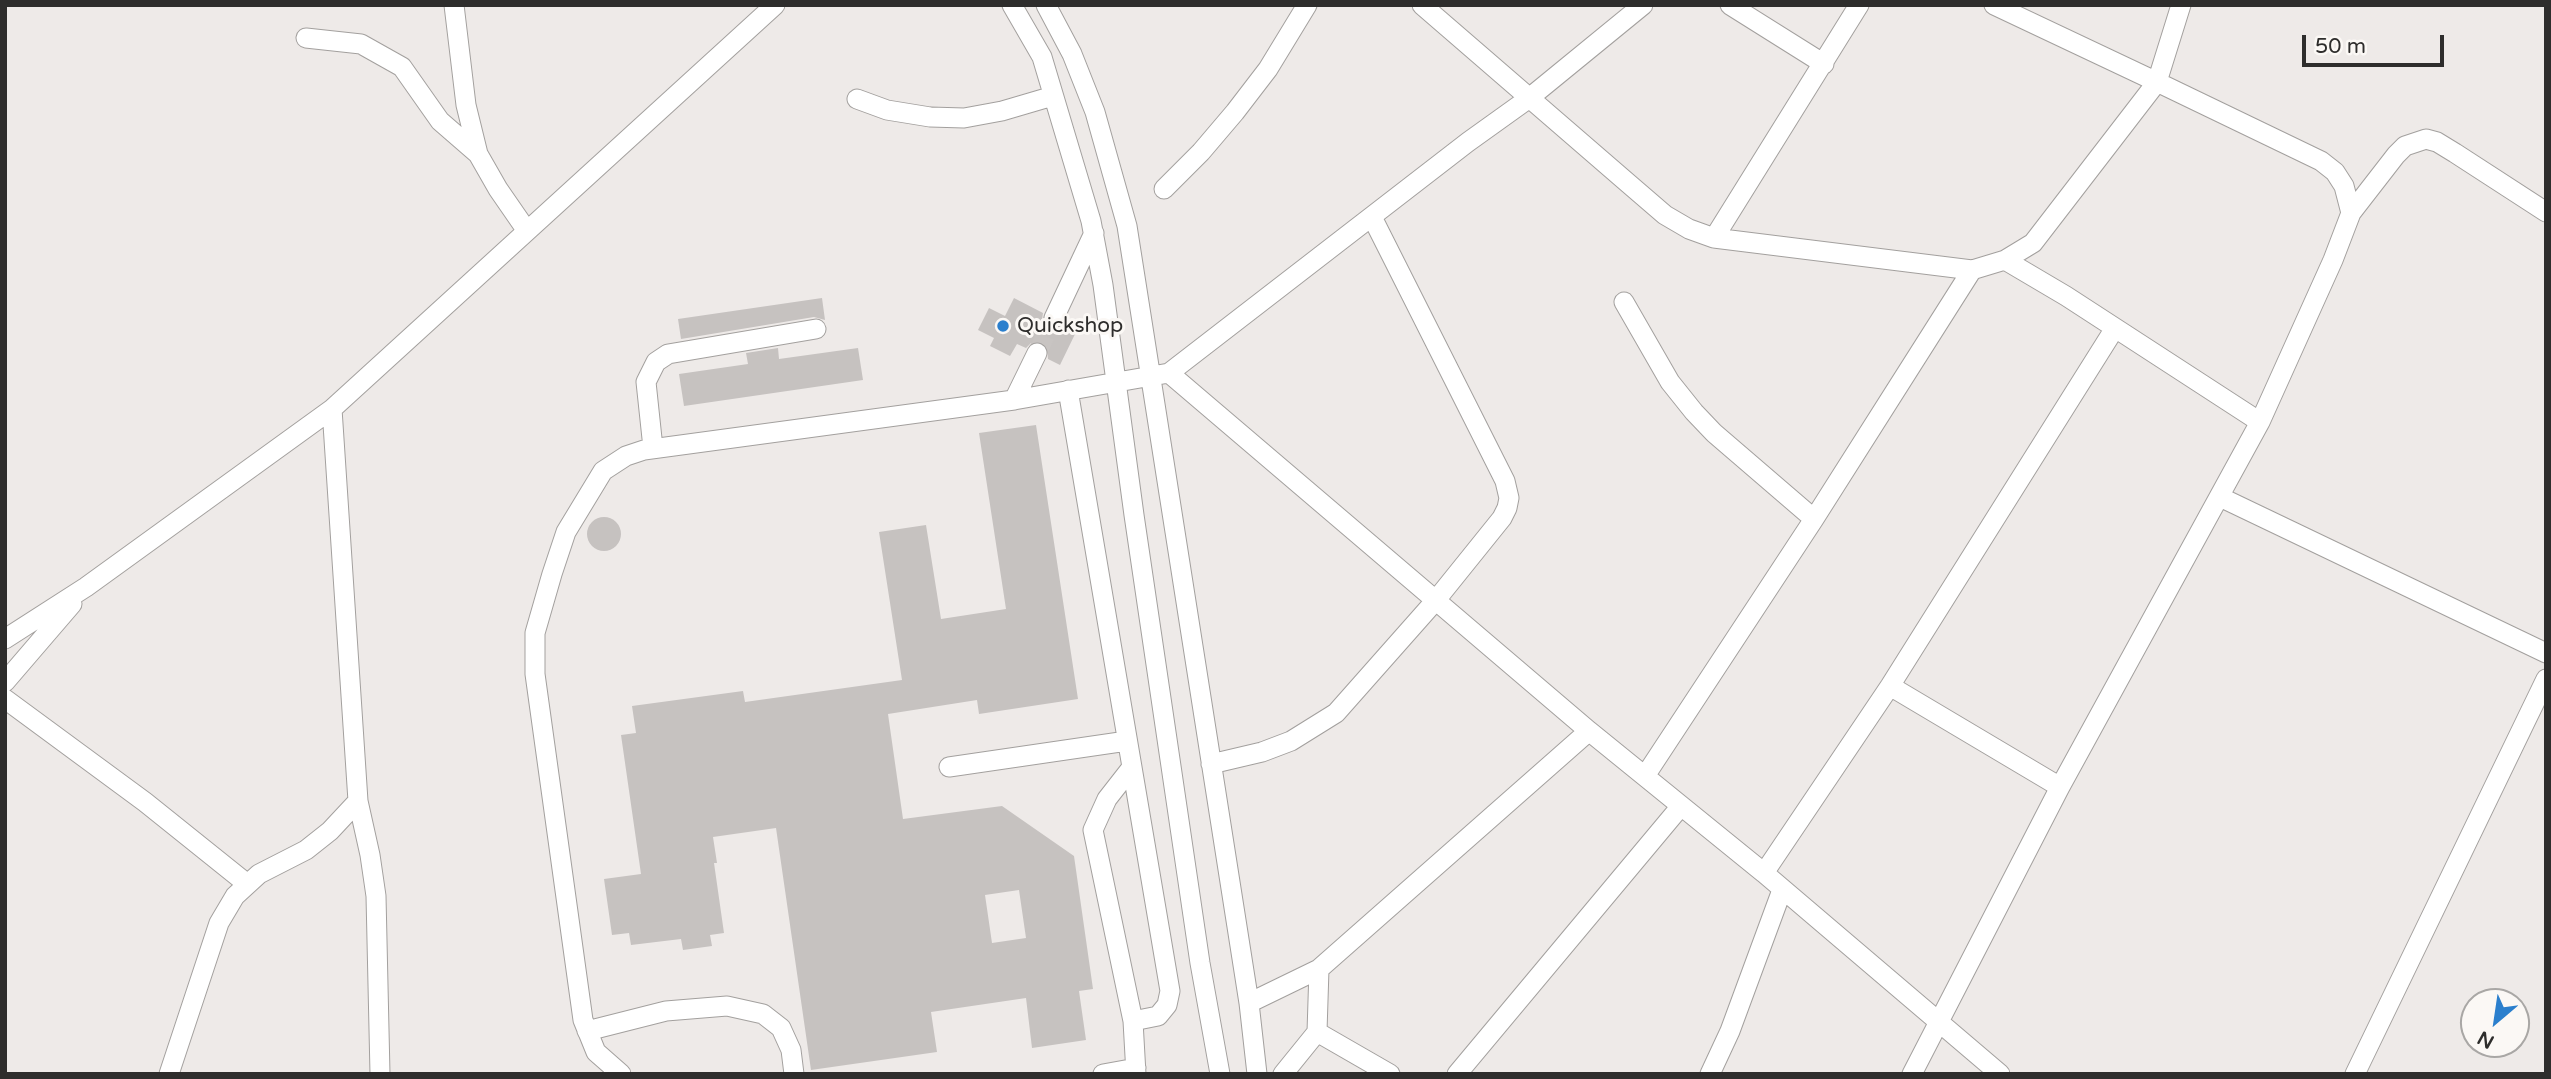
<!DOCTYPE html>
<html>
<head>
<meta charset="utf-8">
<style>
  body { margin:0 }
  #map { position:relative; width:2551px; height:1079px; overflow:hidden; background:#eeeae8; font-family:"Varela Round",sans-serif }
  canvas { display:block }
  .frame { position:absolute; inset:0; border:7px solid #2e2d2c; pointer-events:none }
  .north { position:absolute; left:2460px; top:988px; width:70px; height:70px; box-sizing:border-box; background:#fbf8f5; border:2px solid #a9a7a5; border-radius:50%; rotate:209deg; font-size:19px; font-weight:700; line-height:28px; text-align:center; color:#2e2d2c }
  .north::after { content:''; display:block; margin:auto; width:24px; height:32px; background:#2b7fcd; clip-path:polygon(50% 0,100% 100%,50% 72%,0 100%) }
  .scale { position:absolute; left:2302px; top:35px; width:142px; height:32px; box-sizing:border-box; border:4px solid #2e2d2c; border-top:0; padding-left:9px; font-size:21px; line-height:24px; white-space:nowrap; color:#2e2d2c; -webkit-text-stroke:5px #fbf8f5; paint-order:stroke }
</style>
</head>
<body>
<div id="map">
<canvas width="2551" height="1079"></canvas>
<div class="frame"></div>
<div class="north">N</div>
<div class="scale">50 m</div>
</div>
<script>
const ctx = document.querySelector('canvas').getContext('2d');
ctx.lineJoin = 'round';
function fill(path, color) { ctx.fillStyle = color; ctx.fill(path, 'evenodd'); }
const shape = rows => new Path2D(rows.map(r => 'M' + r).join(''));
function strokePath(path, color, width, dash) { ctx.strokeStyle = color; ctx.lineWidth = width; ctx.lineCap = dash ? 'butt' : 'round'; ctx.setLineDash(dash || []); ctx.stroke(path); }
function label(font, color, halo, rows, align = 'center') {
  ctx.font = font + ' "Varela Round",sans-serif'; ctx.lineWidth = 6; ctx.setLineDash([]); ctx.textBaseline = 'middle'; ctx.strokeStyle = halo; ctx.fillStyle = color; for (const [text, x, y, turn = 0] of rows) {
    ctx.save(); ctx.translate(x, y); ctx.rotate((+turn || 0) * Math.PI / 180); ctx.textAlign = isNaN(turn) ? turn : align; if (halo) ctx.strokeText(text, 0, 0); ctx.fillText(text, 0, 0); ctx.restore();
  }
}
fill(shape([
  [822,298,825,320,814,317,681,339,678,319],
  [1014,298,1043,313,1042,320,1048,329,1056,330,1065,324,1077,330,1060,365,1048,359,1047,347,1042,342,1031,343,1026,348,1017,344,1010,356,990,346,994,338,978,330,989,308,1005,316],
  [778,348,779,359,858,348,863,380,684,406,679,374,748,364,746,353],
  [1036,425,1078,699,979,714,977,700,888,714,903,819,1002,806,1074,856,1093,989,1079,991,1086,1040,1032,1048,1026,998,931,1012,937,1052,811,1070,776,828,713,837,717,863,714,863,724,933,710,935,712,946,683,950,681,939,631,945,629,933,612,935,604,879,641,874,621,735,636,733,632,706,743,691,745,702,902,680,879,532,926,525,941,619,1006,609,979,433],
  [1019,890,1026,938,992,943,985,895],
  '587 534a17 17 0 1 1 34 0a17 17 0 1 1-34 0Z'
]), '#c6c2c0');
strokePath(shape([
  [1037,353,1054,318]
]), '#c8c4c2', 19, [19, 10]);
const minor = shape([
  [454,5,466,105,478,154,498,189,527,231],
  [1012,5,1042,57,1091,221,1103,285,1134,515,1200,963,1220,1074],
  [1046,5,1072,54,1095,112,1127,226,1249,1003,1257,1074],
  [1422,5,1629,184,1665,215,1689,229,1714,238,1972,270],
  [1730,5,1824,64],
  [306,38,361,44,402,67,440,121,478,154],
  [857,99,887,110,930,117,964,118,1002,111,1053,96],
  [1164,189,1201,152,1235,112,1268,69,1307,5],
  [2351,213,2396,155,2405,146,2426,139,2437,142,2455,153,2546,212],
  [1714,238,1859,5],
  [2005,260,2066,296,2260,422],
  [1624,302,1670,382,1694,412,1714,433,1814,519],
  [1054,318,1094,233],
  [1169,373,1468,142,1528,99,1643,5],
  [1068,390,1170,991,1167,1005,1158,1016,1133,1021],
  [1014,400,1037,353],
  [653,448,646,382,656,362,668,354,816,329],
  [2220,497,2546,653],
  [5,639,86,587,332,409,775,5],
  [5,682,72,604],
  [1890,686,2060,787],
  [5,699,145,802,246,883],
  [1211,764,1262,752,1291,741,1336,713,1436,600,1502,518,1507,508,1509,498,1505,481,1372,217],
  [949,767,1127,741],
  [1132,767,1107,799,1093,830,1133,1021,1136,1074],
  [1645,776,1814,519,1972,270,2005,260,2033,243,2157,82,1994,5],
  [358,801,370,855,376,896,380,1074],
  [1764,873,1890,686,2115,328],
  [1249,1003,1319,969,1589,731],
  [587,1031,666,1011,727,1006,763,1014,781,1028,791,1050,794,1074],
  [1317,1032,1390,1074],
  [169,1074,219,923,235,896,259,874,306,850,330,831,358,801,332,409],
  [621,1074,596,1052,583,1020,535,674,535,633,552,574,566,532,603,471,626,456,644,450,1014,400,1169,373,1589,731,1764,873,2000,1074],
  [1103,1074,1136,1068],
  [1283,1074,1317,1032,1319,969],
  [1457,1074,1681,806],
  [1710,1074,1730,1031,1782,890],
  [1912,1074,2060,787,2260,422,2333,260,2351,213,2344,186,2335,172,2321,161,2157,82,2181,5],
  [2355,1074,2546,679]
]);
strokePath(minor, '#a3a09e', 21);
strokePath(minor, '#fff', 19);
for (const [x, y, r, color] of [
  [1003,326,7,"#2b7fcd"]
]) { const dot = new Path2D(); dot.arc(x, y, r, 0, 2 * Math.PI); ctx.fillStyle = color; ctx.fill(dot); strokePath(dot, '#fbf8f5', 2.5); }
label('21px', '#2e2d2c', '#fbf8f5', [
  ["Quickshop",1017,326]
], 'left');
</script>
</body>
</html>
